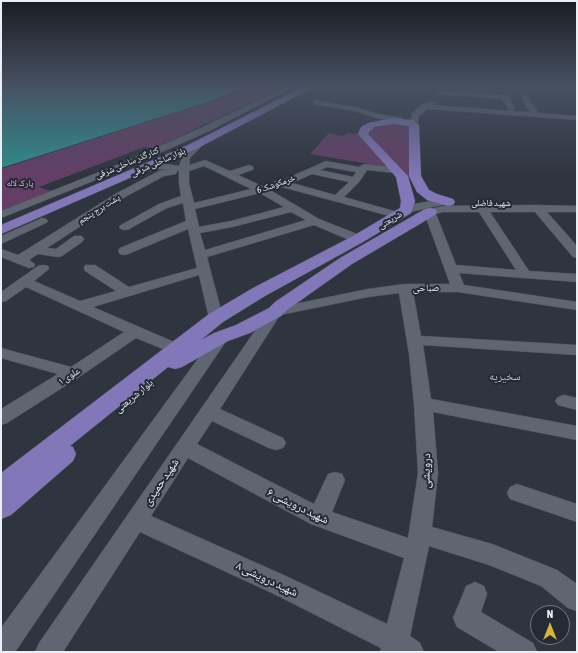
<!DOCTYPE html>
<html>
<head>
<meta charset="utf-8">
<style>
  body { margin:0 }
  #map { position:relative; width:578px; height:653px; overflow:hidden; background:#2f353f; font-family:"Asap Condensed",sans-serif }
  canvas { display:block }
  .frame { position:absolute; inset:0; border:2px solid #eaeef5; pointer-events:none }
  .north { position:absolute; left:530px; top:605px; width:40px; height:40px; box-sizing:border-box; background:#252b35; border:1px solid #747982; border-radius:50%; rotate:0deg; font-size:11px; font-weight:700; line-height:16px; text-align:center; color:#eaeef5 }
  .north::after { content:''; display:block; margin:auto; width:14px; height:18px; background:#d3b635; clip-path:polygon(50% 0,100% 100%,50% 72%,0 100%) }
</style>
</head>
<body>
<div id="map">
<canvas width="578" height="653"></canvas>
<div class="frame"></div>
<div class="north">N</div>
</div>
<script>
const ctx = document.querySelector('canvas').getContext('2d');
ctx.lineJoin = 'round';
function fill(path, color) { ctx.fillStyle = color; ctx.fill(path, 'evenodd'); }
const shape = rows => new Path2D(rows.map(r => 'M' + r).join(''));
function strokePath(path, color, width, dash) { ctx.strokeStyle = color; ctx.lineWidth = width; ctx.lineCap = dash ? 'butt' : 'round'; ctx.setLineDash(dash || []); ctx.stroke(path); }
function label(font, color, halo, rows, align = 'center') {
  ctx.font = font + ' "Asap Condensed","Noto Naskh Arabic",sans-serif'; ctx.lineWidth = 4; ctx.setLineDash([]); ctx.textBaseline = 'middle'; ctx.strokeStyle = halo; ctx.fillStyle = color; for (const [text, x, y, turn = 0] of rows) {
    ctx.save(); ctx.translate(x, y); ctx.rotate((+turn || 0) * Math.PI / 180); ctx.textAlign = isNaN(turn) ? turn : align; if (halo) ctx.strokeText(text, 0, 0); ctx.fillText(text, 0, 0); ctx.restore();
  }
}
fill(shape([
  [259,86,285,86,153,149,144,147,39,187,51,191,1,211,1,169],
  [393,124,409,125,412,176,405,176,367,135,368,130],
  [329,133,342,136,348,133,360,134,361,136,387,167,310,154]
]), '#643e66');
fill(shape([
  [1,86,247,86,214,100,1,168]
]), '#2f8f8e');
const minor = shape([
  [287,86,296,86,209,131,128,167,1,218,1,211,122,163,203,127,287,86],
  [439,91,505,95,509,97,515,109,512,111,530,112,521,97,525,95,527,96,538,113,577,116,577,120,428,109,419,116,417,127,411,127,410,125,412,113,421,105,432,101,436,103,433,105,510,111,502,99,437,94,437,92,439,91],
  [314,100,355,107,378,114,402,118,403,120,399,122,376,118,355,111,314,104,314,100],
  [200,141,204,144,190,158,189,165,205,160,230,171,249,165,252,166,254,168,252,170,238,175,262,186,274,183,275,181,281,181,326,161,359,167,364,164,399,168,401,170,399,172,396,173,367,170,359,182,344,197,401,213,403,215,397,218,282,187,270,190,319,219,362,236,364,239,362,242,354,242,314,225,207,257,223,318,221,321,216,322,211,321,209,318,199,275,93,307,181,345,183,349,181,353,175,354,136,338,79,377,7,423,1,425,1,409,58,374,1,358,1,348,71,367,124,332,26,287,6,301,1,302,1,292,38,266,43,265,48,266,49,269,34,281,80,301,116,291,85,271,84,268,85,265,95,265,129,287,197,268,188,229,128,254,124,255,120,254,118,251,120,248,186,221,183,203,167,208,129,229,125,230,121,229,119,227,121,225,159,204,181,196,179,183,179,171,177,171,176,174,164,176,125,197,47,248,56,249,74,236,82,236,84,239,82,242,62,256,58,257,38,254,29,260,35,264,34,267,29,268,1,257,1,249,18,255,117,193,159,171,167,170,160,169,141,173,138,172,136,170,138,168,160,163,179,166,183,155,197,142,200,141],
  [204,166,251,189,194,203,189,183,189,171,204,166],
  [327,167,356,172,353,177,320,170,327,167],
  [312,174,349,182,335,195,292,183,312,174],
  [260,193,284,207,231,221,199,227,195,209,260,193],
  [291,212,306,220,205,250,200,233,232,227,291,212],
  [442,199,447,202,446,204,406,213,401,210,402,208,414,204,442,199],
  [537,205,577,206,577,212,547,212,577,246,577,258,573,257,535,212,490,212,529,271,577,274,577,282,459,273,464,285,577,302,577,310,458,292,413,292,421,336,577,345,577,355,423,345,431,399,577,426,577,440,433,412,438,473,432,527,492,544,557,570,577,584,577,611,568,608,541,586,489,565,429,546,410,636,420,643,424,652,380,652,381,648,272,593,140,532,63,652,35,652,39,643,270,309,368,289,405,284,450,284,424,212,426,210,443,206,537,205],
  [443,212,479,212,516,270,456,265,436,214,443,212],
  [399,293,409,354,414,404,418,473,408,538,332,512,345,480,342,474,335,472,328,474,314,504,197,444,212,421,269,448,276,450,283,448,286,443,283,438,220,409,280,315,368,297,399,293],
  [188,458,311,524,404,558,387,624,288,577,151,516,188,458],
  [42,218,46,219,48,221,46,223,1,244,1,236,42,218],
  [221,332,226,334,229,337,15,652,1,652,1,628,216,334,221,332],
  [564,395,577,398,577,410,558,405,555,401,558,397,564,395],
  [517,484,577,504,577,522,510,499,507,493,510,487,517,484],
  [475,582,484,586,487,594,481,612,533,643,537,652,499,652,457,627,453,618,463,594,466,586,475,582]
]);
const major = shape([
  [305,86,316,86,194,150,1,234,1,225,186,146,305,86],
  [393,118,412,120,419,125,421,176,429,190,437,194,453,199,455,202,453,205,448,206,427,200,417,192,409,176,409,126,393,124,375,127,370,131,368,134,408,176,415,201,411,213,363,242,265,296,223,322,201,340,214,333,236,325,269,308,275,302,340,258,425,209,430,208,435,209,437,212,435,215,352,264,287,310,281,316,250,333,228,341,182,367,175,369,168,367,70,446,73,447,76,454,73,461,11,515,1,519,1,473,209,314,253,288,353,236,400,208,401,201,396,177,358,134,361,127,368,123,393,118]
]);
strokePath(minor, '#4e535c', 1);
strokePath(major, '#4e535c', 1);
fill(minor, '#5f6671');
fill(major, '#8277b8');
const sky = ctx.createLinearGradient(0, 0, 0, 178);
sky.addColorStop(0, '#1a1d23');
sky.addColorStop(0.48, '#475163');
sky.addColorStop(1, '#47516300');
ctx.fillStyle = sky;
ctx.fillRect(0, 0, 578, 178);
label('9px', '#eaeef5', '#252b35', [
  ["بلوار ساحلی شرقی",158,162,-24],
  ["کنارگذر ساحلی شرقی",127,163,-23],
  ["خرمکوشک 6",276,184,-19],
  ["شهید فاضلی",491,203,1],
  ["پشت برج پنجم",99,209,-32],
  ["شریعتی",390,220,-31]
]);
label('9px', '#f2b0f5', '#252b35', [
  ["پارک لاله",20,183]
]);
label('10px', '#eaeef5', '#252b35', [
  ["صباحی",426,288],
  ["علوی ۱",69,376,-32],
  ["بلوار شریعتی",134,396,-40]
]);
label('11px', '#bac2ce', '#252b35', [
  ["سخیریه",505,377]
]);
label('12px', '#eaeef5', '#252b35', [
  ["درویشی",426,471,-89],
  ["شهید حمیدی",161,482,-56],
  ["شهید درویشی ۶",298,506,26],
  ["شهید درویشی ۸",267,579,25]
]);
</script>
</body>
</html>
